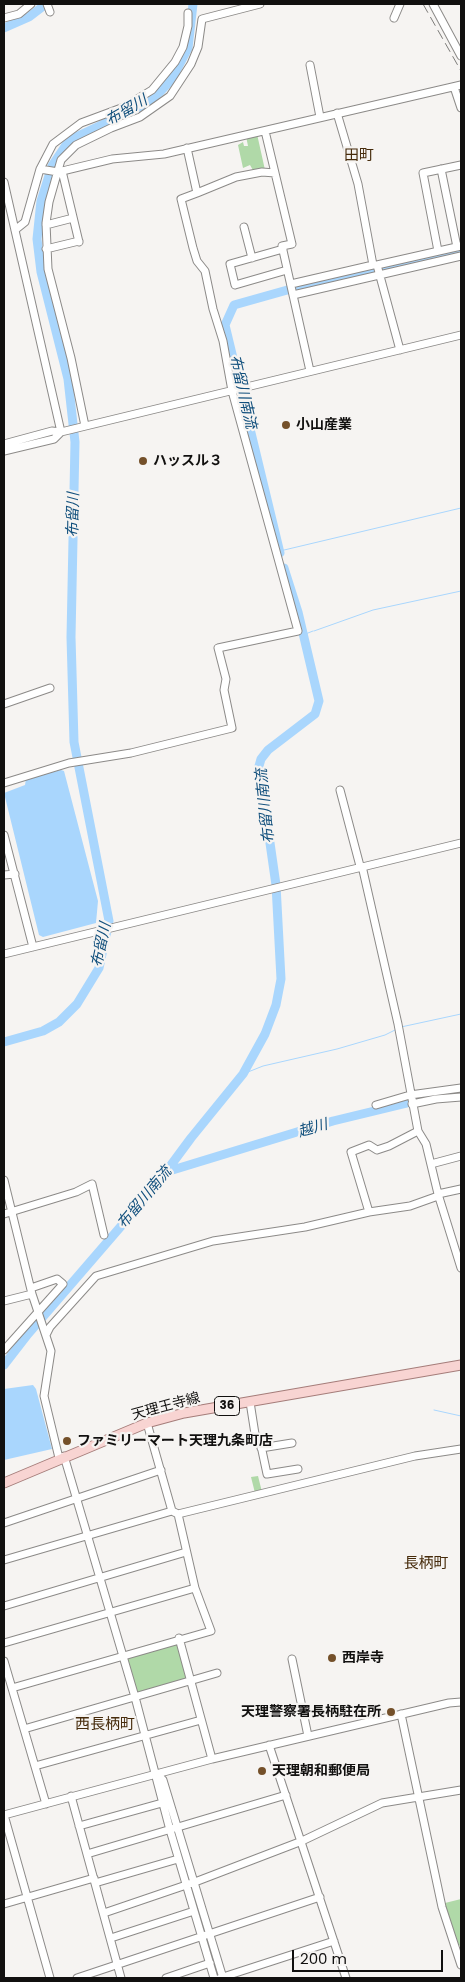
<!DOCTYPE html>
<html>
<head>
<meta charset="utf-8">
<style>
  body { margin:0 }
  #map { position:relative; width:465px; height:1982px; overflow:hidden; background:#f6f4f2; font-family:Poppins,sans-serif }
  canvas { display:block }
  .frame { position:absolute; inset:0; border:5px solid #11100f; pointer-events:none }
  .scale { position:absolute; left:292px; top:1950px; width:151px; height:22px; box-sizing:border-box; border:2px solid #11100f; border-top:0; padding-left:6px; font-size:15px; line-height:18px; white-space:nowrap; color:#11100f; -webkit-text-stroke:4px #f6f4f2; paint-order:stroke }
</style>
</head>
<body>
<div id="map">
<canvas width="465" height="1982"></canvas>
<div class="frame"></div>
<div class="scale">200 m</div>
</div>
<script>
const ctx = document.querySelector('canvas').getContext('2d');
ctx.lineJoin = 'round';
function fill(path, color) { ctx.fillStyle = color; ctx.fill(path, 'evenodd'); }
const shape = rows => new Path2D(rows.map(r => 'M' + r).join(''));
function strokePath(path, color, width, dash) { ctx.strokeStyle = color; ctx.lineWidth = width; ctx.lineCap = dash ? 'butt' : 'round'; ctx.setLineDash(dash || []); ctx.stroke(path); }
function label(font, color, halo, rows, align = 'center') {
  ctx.font = font + ' Poppins,"Noto Sans JP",sans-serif'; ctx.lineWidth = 4.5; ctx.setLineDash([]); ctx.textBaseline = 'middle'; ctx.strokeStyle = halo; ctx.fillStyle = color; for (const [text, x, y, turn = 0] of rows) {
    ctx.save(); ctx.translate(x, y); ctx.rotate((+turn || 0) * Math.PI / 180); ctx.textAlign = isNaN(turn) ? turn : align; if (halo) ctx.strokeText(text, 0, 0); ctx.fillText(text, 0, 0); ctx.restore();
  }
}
fill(shape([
  [257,134,265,170,254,172,250,165,243,168,238,145,243,142,244,146,248,146,246,136],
  [258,1476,262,1492,255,1493,251,1477],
  [176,1640,188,1676,187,1681,143,1694,135,1692,124,1655],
  [461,1899,461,1945,455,1947,441,1904]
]), '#b0d9a8');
fill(shape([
  [61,770,64,771,98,901,96,923,43,937,39,935,4,793,25,785,26,779],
  [33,1385,36,1389,52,1449,4,1460,4,1389]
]), '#a9d6fd');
strokePath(shape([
  [280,551,461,508],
  [314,631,373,610,461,591],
  [303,635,313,631],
  [401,1027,461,1014],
  [243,1074,263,1066,337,1049,385,1035,395,1030],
  [434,1410,461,1416]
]), '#a9d6fd', 1);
strokePath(shape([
  [4,28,29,17,46,4],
  [280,553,225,325,234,305,298,287,461,250],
  [4,1042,43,1031,59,1022,77,1004,99,968,109,921,74,742,71,637,75,442,68,379,41,272,37,239,41,201,52,166,66,145,76,137,144,105,160,92,172,79,188,48,193,4],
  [446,1095,461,1093],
  [166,1172,333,1121,428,1098],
  [4,1365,28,1334,154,1188,191,1138,243,1074,265,1034,276,1005,281,979,276,885,259,766,261,759,268,750,315,714,319,701,298,612,284,568]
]), '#a9d6fd', 9);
const minor = shape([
  [47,4,50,12],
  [433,4,461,56],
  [4,18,19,14,31,4],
  [394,18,400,4],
  [310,65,320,117],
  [454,87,461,108],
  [337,113,358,184,373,265,377,265,400,350],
  [265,131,292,244,282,246,310,371],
  [40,169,58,172,112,159,164,154,461,85],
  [441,169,457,247],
  [62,171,79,242],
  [4,182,61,432],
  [197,193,236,177,262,172,275,173],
  [46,225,73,218],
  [244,227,252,258],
  [15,230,25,222,40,169,53,144,81,123,124,107,152,90,175,62,183,47,188,26,188,13],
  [46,249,79,241],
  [283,249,230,264,235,285,287,270],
  [438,251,423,173,461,165],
  [377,265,461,246],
  [291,284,373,265],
  [293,295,461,256],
  [85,426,71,358,48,269,46,223,49,202,61,160,76,145,111,128,140,117,170,96,191,64,198,47,202,19,260,4],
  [4,444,52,431,61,432,461,335],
  [4,451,54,439,61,432],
  [4,704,50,688],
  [4,783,69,763,131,753,232,728,224,690,226,679,218,648,298,631,232,391,223,341,213,309,205,271,197,261,193,248,181,199,197,193,187,148],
  [340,790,360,866],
  [4,835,33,947],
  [362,866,398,1024,418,1131,426,1144,438,1194,461,1268],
  [4,875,15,874],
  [4,954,461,843],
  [412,1104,436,1099,461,1097],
  [376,1105,410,1095,461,1088],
  [431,1164,461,1156],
  [4,1180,32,1294,51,1351,44,1396,59,1458],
  [438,1194,461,1189],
  [369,1212,351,1152,369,1145,377,1150,389,1146,418,1131],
  [4,1214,76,1192,92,1184,104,1235],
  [4,1301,32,1294],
  [46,1335,50,1327,96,1276,213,1241,305,1227,369,1212,410,1206,438,1196],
  [4,1350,63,1284,57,1279,31,1288],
  [250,1402,255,1434,260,1441,267,1474,298,1469],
  [261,1448,292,1443],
  [64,1456,135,1697,170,1830,214,1978],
  [178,1514,415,1456,461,1449],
  [4,1523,161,1470],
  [4,1560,172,1511],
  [4,1606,186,1552],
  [179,1638,212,1759],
  [4,1643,195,1588],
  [292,1659,308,1736],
  [4,1661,46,1804],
  [12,1688,211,1631,195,1588,178,1514,172,1511,147,1423],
  [401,1714,442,1907,461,1965],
  [24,1729,217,1673],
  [269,1745,346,1978],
  [35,1766,201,1720],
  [156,1773,163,1780,223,1978],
  [71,1796,121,1978],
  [4,1815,212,1759,449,1703,461,1702],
  [4,1815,50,1978],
  [79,1826,162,1803],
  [87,1854,286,1795],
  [95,1883,178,1859],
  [4,1904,94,1878],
  [104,1913,195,1882,302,1841,382,1803,461,1790],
  [111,1938,194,1911],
  [77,1978,320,1897],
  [166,1978,210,1963],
  [220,1978,334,1941]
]);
const major = shape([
  [4,1483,147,1423,184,1413,461,1365]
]);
strokePath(minor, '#8c8a88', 9);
strokePath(major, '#a57d7a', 11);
strokePath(minor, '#fff', 7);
strokePath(major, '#f8d4d2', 9);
strokePath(shape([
  [423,4,461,71]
]), '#7c7b79', 1, [10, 5]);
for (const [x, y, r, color] of [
  [286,425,5,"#74502a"],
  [143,461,5,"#74502a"],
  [67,1441,5,"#74502a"],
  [332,1658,5,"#74502a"],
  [391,1712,5,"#74502a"],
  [262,1771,5,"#74502a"]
]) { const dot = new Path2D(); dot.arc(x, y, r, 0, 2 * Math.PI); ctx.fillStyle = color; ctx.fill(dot); strokePath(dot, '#f6f4f2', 2); }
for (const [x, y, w] of [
  [227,1406,25]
]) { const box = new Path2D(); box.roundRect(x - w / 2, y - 9.5, w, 19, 4); ctx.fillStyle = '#f6f4f2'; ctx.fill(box); strokePath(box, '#11100f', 1); }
label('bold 12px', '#11100f', null, [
  ["36",227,1406]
]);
label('bold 14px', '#11100f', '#f6f4f2', [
  ["小山産業",296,425],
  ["ハッスル３",153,461],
  ["ファミリーマート天理九条町店",77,1441],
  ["西岸寺",342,1658],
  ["天理警察署長柄駐在所",381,1712,"right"],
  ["天理朝和郵便局",272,1771]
], 'left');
label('14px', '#11100f', '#f6f4f2', [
  ["天理王寺線",166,1407,-15]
]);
label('italic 15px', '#12507d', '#f6f4f2', [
  ["布留川",127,111,-30],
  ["布留川南流",242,392,77],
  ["布留川",74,515,-89],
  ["布留川南流",266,806,-96],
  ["布留川",102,945,-78],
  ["越川",313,1129,-16],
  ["布留川南流",145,1198,-50]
]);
label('15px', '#462b0b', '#f6f4f2', [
  ["田町",359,156],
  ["長柄町",426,1564],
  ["西長柄町",105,1725]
]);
</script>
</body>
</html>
